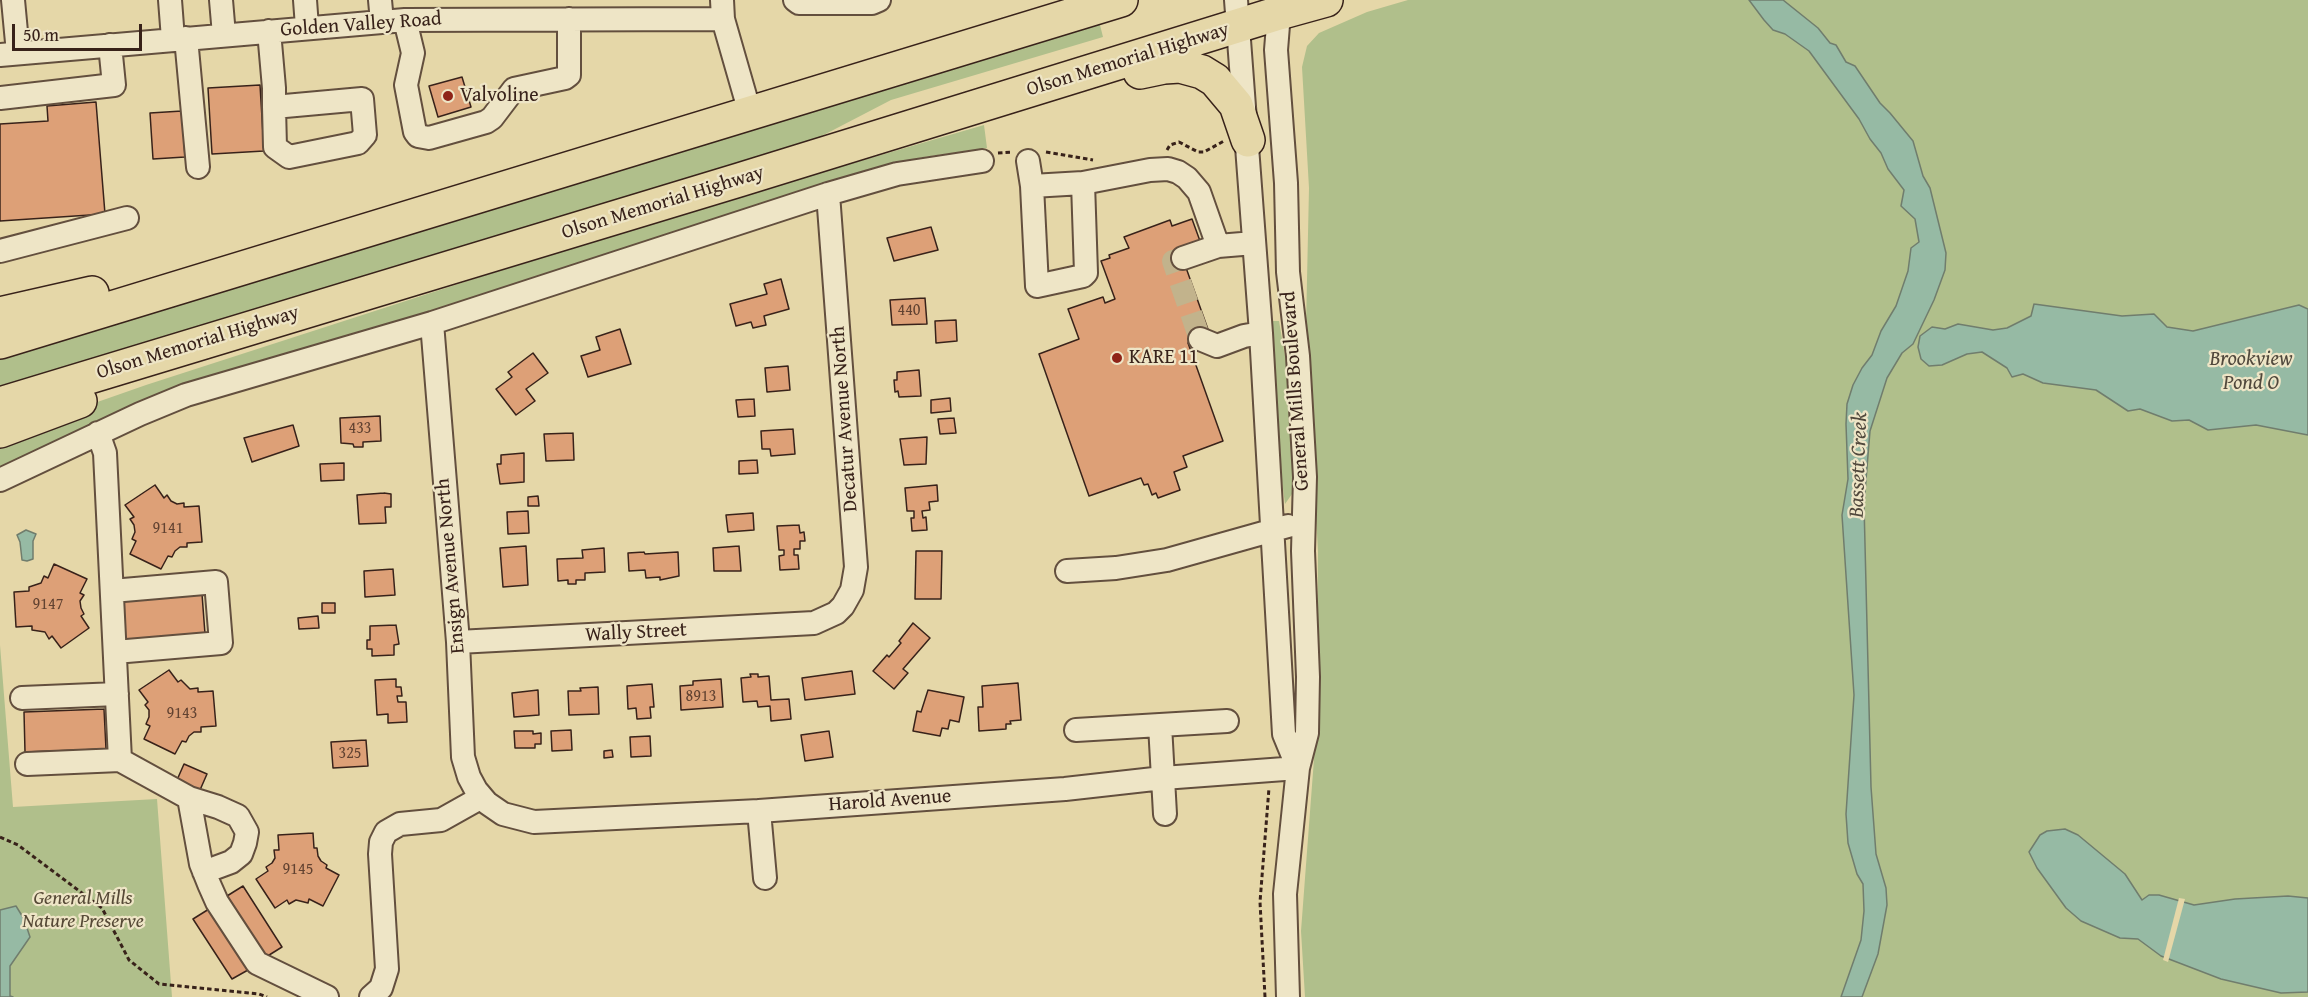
<!DOCTYPE html>
<html>
<head>
<meta charset="utf-8">
<style>
  body { margin:0 }
  #map { position:relative; width:2308px; height:997px; overflow:hidden; background:#e5d7a8; font-family:"Gentium Book Plus",serif }
  canvas { display:block }
  .scale { position:absolute; left:12px; top:24px; width:130px; height:27px; box-sizing:border-box; border:3px solid #38221a; border-top:0; padding-left:8px; font-size:18px; line-height:21px; white-space:nowrap; color:#38221a; -webkit-text-stroke:4px #eee5c6; paint-order:stroke }
</style>
</head>
<body>
<div id="map">
<canvas width="2308" height="997"></canvas>
<div class="scale">50 m</div>
</div>
<script>
const ctx = document.querySelector('canvas').getContext('2d');
ctx.lineJoin = 'round';
function fill(path, color) { ctx.fillStyle = color; ctx.fill(path, 'evenodd'); }
const shape = rows => new Path2D(rows.map(r => 'M' + r).join(''));
function strokePath(path, color, width, dash) { ctx.strokeStyle = color; ctx.lineWidth = width; ctx.lineCap = dash ? 'butt' : 'round'; ctx.setLineDash(dash || []); ctx.stroke(path); }
function label(font, color, halo, rows, align = 'center') {
  ctx.font = font + ' "Gentium Book Plus",serif'; ctx.lineWidth = 4.5; ctx.setLineDash([]); ctx.textBaseline = 'middle'; ctx.strokeStyle = halo; ctx.fillStyle = color; for (const [text, x, y, turn = 0] of rows) {
    ctx.save(); ctx.translate(x, y); ctx.rotate((+turn || 0) * Math.PI / 180); ctx.textAlign = isNaN(turn) ? turn : align; if (halo) ctx.strokeText(text, 0, 0); ctx.fillText(text, 0, 0); ctx.restore();
  }
}
fill(shape([
  [1408,0,2308,0,2308,997,1305,997,1301,931,1314,759,1317,682,1318,552,1306,326,1309,188,1302,67,1307,46,1319,33,1367,12],
  [1099,21,1103,37,891,100,814,140,0,390,0,357],
  [984,125,987,148,924,157,877,167,642,244,0,470,0,438,26,427,146,385,483,276,826,171],
  [1272,321,1279,321,1288,374,1294,481,1292,494,1285,504,1282,481],
  [0,645,13,807,157,799,172,997,0,997]
]), '#b0bf8b');
const water = shape([
  [1749,0,1783,0,1818,28,1830,43,1836,45,1846,62,1855,66,1880,103,1890,113,1913,141,1923,176,1930,188,1946,253,1945,270,1934,300,1913,344,1902,353,1887,378,1870,431,1864,504,1871,787,1876,854,1886,888,1887,905,1878,954,1862,997,1841,997,1861,940,1864,911,1863,884,1857,874,1848,843,1846,814,1854,695,1842,515,1848,479,1846,424,1847,404,1853,385,1862,368,1872,355,1881,331,1896,306,1908,271,1911,248,1919,242,1915,219,1901,206,1904,190,1888,169,1881,153,1870,139,1859,119,1809,51,1785,34,1773,30,1764,20,1749,0],
  [2034,304,2122,316,2154,314,2167,327,2193,331,2299,305,2308,309,2308,435,2256,425,2208,430,2189,420,2172,421,2140,409,2128,411,2096,390,2043,383,2023,374,2012,377,2007,368,1982,352,1967,354,1942,365,1929,366,1921,359,1918,347,1920,336,1932,327,1945,329,1958,324,1993,330,2007,328,2031,316,2034,304],
  [26,530,36,534,33,541,33,559,27,561,22,560,20,542,17,535,26,530],
  [2065,829,2078,835,2125,874,2142,900,2149,895,2159,895,2194,905,2235,899,2288,896,2308,898,2308,992,2281,993,2221,979,2161,956,2138,939,2120,938,2081,921,2066,908,2037,868,2029,852,2040,835,2047,831,2065,829],
  [16,906,24,919,30,937,10,966,10,996,13,997,0,997,0,910,16,906]
]);
fill(water, '#96baa4');
strokePath(water, '#707d6d', 1.5);
fill(shape([
  [2179,898,2185,899,2168,962,2163,960]
]), '#e5d7a8');
const building = shape([
  [462,77,471,107,438,117,429,86,462,77],
  [260,85,264,151,212,154,208,88,260,85],
  [96,102,105,214,0,221,0,124,48,121,47,106,96,102],
  [182,111,185,157,153,159,150,113,182,111],
  [1192,219,1200,241,1179,248,1210,335,1188,343,1223,441,1183,456,1187,467,1174,472,1180,490,1158,498,1156,493,1152,495,1148,484,1144,485,1141,478,1089,496,1039,354,1079,339,1068,309,1103,297,1105,303,1115,299,1101,261,1110,258,1109,255,1129,248,1124,237,1170,220,1172,226,1192,219],
  [931,227,938,250,894,261,887,238,931,227],
  [781,279,789,309,764,316,766,325,753,328,751,322,736,326,730,304,767,294,764,284,781,279],
  [925,298,927,324,892,325,890,300,925,298],
  [956,320,957,341,936,343,935,321,956,320],
  [620,329,631,364,588,377,581,356,600,350,596,337,620,329],
  [533,353,548,373,526,389,535,401,516,415,496,389,512,377,508,372,533,353],
  [788,366,790,390,767,392,765,368,788,366],
  [919,370,921,396,899,397,898,391,895,392,894,380,897,380,897,372,919,370],
  [950,398,951,411,931,413,931,400,950,398],
  [754,399,755,416,738,417,736,400,754,399],
  [380,416,381,441,363,442,363,447,354,447,353,444,341,443,340,418,380,416],
  [954,418,956,433,940,434,938,419,954,418],
  [293,425,299,446,252,462,244,438,293,425],
  [793,429,795,454,771,456,770,449,762,449,761,431,793,429],
  [573,433,574,460,546,461,544,434,573,433],
  [927,437,926,464,904,465,900,439,927,437],
  [524,453,524,482,500,484,497,464,501,464,501,455,524,453],
  [757,460,758,473,739,474,739,461,757,460],
  [344,463,344,480,321,481,320,464,344,463],
  [155,485,164,498,167,495,171,501,177,504,184,503,184,507,199,506,202,542,187,543,187,547,180,547,175,551,172,557,168,556,161,569,130,554,136,541,132,539,135,532,134,525,130,519,134,517,125,505,155,485],
  [937,485,938,501,929,502,930,510,922,511,923,518,926,517,927,530,912,531,911,518,914,518,914,511,907,511,905,488,937,485],
  [384,493,391,494,391,507,385,507,386,523,359,524,357,495,384,493],
  [538,496,539,506,528,506,528,497,538,496],
  [528,511,529,533,508,534,507,512,528,511],
  [753,513,754,530,728,532,726,515,753,513],
  [799,525,800,533,804,532,805,541,800,541,800,549,794,549,794,555,798,555,799,569,780,570,779,556,784,555,784,550,779,550,777,526,799,525],
  [526,546,528,585,503,587,500,548,526,546],
  [739,546,741,571,714,571,713,548,739,546],
  [604,548,605,572,585,573,585,580,576,580,576,584,568,584,568,580,558,581,557,559,583,558,582,550,604,548],
  [916,551,942,551,941,599,915,599,916,551],
  [644,552,645,554,678,552,679,576,660,580,660,577,646,578,645,570,629,571,628,553,644,552],
  [54,564,87,579,80,593,84,595,80,601,81,608,84,614,81,616,89,628,61,648,52,636,49,639,45,632,32,630,32,626,16,627,14,592,29,591,29,587,41,583,44,576,48,578,54,564],
  [393,569,395,595,365,597,364,571,393,569],
  [202,594,205,634,124,640,121,601,202,594],
  [322,603,335,603,335,613,322,613,322,603],
  [318,616,319,628,299,629,298,618,318,616],
  [913,623,930,638,903,669,908,673,894,689,873,671,887,655,889,657,901,643,899,641,913,623],
  [396,625,399,644,394,645,394,655,372,656,372,649,367,649,367,640,370,640,370,626,396,625],
  [169,670,178,682,181,680,190,689,198,688,198,692,213,691,216,726,201,727,201,732,194,732,189,736,186,742,182,741,175,754,144,739,150,726,146,724,149,717,149,710,145,705,148,702,139,690,169,670],
  [852,671,855,694,805,700,802,678,852,671],
  [750,674,758,674,758,677,769,676,771,700,789,699,791,719,771,721,770,706,758,707,757,701,743,702,741,678,751,677,750,674],
  [396,679,396,687,401,687,402,696,397,696,398,702,406,702,407,722,388,723,388,714,377,715,375,680,396,679],
  [721,679,723,707,681,710,680,686,693,685,693,681,721,679],
  [1018,683,1021,720,1010,721,1011,724,1006,724,1006,729,979,731,978,707,983,707,982,686,1018,683],
  [652,684,654,707,650,707,651,718,637,719,636,708,628,709,627,686,652,684],
  [598,687,599,714,569,715,568,691,581,691,580,688,598,687],
  [538,690,539,715,514,717,512,693,538,690],
  [928,690,964,697,959,722,950,720,948,729,942,728,940,736,913,731,917,711,921,712,928,690],
  [104,709,106,749,25,752,24,712,104,709],
  [571,730,572,750,552,751,551,731,571,730],
  [514,731,533,731,533,734,541,733,541,744,535,744,535,748,515,748,514,731],
  [829,731,833,757,805,761,801,735,829,731],
  [650,736,651,756,631,757,630,737,650,736],
  [366,740,368,766,333,768,331,742,366,740],
  [612,750,613,757,604,758,604,751,612,750],
  [184,764,207,774,200,790,177,780,184,764],
  [313,833,314,848,317,848,318,856,321,861,327,865,326,868,339,875,323,906,309,899,308,903,296,900,289,904,287,900,275,908,256,879,268,871,266,867,272,863,275,858,274,850,279,850,278,835,313,833],
  [243,886,282,947,266,957,227,896,243,886],
  [209,909,248,970,232,979,193,919,209,909]
]);
fill(building, '#dda077');
strokePath(building, '#38221a', 1.5);
strokePath(shape([
  [1183,258,1173,261,1200,339]
]), '#c2b38c', 22, [22, 11]);
const minor = shape([
  [13,0,18,53],
  [170,0,173,39],
  [221,0,224,35],
  [305,0,307,27],
  [380,0,382,22],
  [722,0,723,19,750,113],
  [795,0,799,3,872,3,879,0],
  [1236,0,1261,333,1284,734,1298,768],
  [1277,0,1279,13,1276,50,1286,183,1288,272,1298,356,1305,477,1303,551,1308,677,1307,733,1298,768,1285,894,1288,997],
  [405,20,413,53,406,85,415,132,418,136,429,138,486,122,492,118,514,89,565,78,569,75,569,19],
  [269,31,274,88,274,107,362,99,365,135,358,143,289,157,275,147,274,107],
  [186,38,198,167],
  [0,55,405,20,723,19],
  [0,98,114,85,110,45],
  [1028,161,1032,186],
  [1083,183,1086,273,1083,276,1037,286,1032,186,1083,183,1150,170,1168,169,1178,172,1187,178,1199,192,1218,246],
  [0,251,127,218],
  [1183,258,1218,246,1254,243],
  [432,323,458,642,463,757,469,777,476,790,487,803,503,814,534,822,759,811,1065,789,1163,778,1298,768],
  [1200,339,1217,346,1244,336,1261,333],
  [98,433,105,453,120,760,189,798,201,864,209,884,217,902,257,963,327,997],
  [0,480,140,414,186,395,432,323,828,194,897,174,982,161],
  [1067,571,1116,568,1167,560,1288,526],
  [112,591,216,582,221,643,115,652],
  [458,642,814,623,836,613,843,606,852,590,856,567,828,194],
  [22,698,117,694],
  [1160,725,1165,814],
  [1076,730,1227,721],
  [27,764,120,760],
  [189,798,218,807,238,816,247,832,245,843,241,854,231,862,204,872],
  [759,811,765,878],
  [371,997,381,988,387,969,380,854,381,842,386,832,400,824,441,820,482,797]
]);
const highway = shape([
  [1140,72,1164,67,1180,66,1202,72,1215,80,1236,105,1248,140],
  [0,314,92,293],
  [0,342,1121,0],
  [0,404,739,180,1279,13,1326,0],
  [0,431,80,401]
]);
strokePath(minor, '#634f3e', 26);
strokePath(highway, '#38221a', 36);
strokePath(shape([
  [1167,150,1170,145,1179,142,1198,152,1204,152,1224,141],
  [1046,152,1093,160],
  [998,153,1013,152],
  [0,837,18,845,102,908,129,960,159,984,259,994,267,997],
  [1265,997,1260,902,1269,788]
]), '#38221a', 3, [4.5, 3]);
strokePath(minor, '#eee5c6', 22);
strokePath(highway, '#e5d7a8', 33);
for (const [x, y, r, color] of [
  [448,96,6,"#8f2418"],
  [1117,358,6,"#8f2418"]
]) { const dot = new Path2D(); dot.arc(x, y, r, 0, 2 * Math.PI); ctx.fillStyle = color; ctx.fill(dot); strokePath(dot, '#eee5c6', 2); }
label('16px', '#614231', null, [
  ["440",909,311],
  ["433",360,429],
  ["9141",168,529],
  ["9147",48,605],
  ["8913",701,697],
  ["9143",182,714],
  ["325",350,754],
  ["9145",298,870]
]);
label('20px', '#38221a', '#eee5c6', [
  ["Golden Valley Road",361,25,-4],
  ["Olson Memorial Highway",1128,60,-17],
  ["Olson Memorial Highway",663,203,-17],
  ["Olson Memorial Highway",198,343,-17],
  ["General Mills Boulevard",1296,391,-94],
  ["Decatur Avenue North",845,419,-94],
  ["Ensign Avenue North",451,566,-95],
  ["Wally Street",636,633,-3],
  ["Harold Avenue",890,801,-4]
]);
label('20px', '#38221a', '#eee5c6', [
  ["Valvoline",460,96],
  ["KARE 11",1129,358]
], 'left');
label('italic 20px', '#564936', '#eee5c6', [
  ["General Mills",83,899],
  ["Nature Preserve",83,922]
]);
label('italic 21px', '#50483c', '#eee5c6', [
  ["Brookview",2251,360],
  ["Pond O",2251,384],
  ["Bassett Creek",1859,465,-88]
]);
</script>
</body>
</html>
